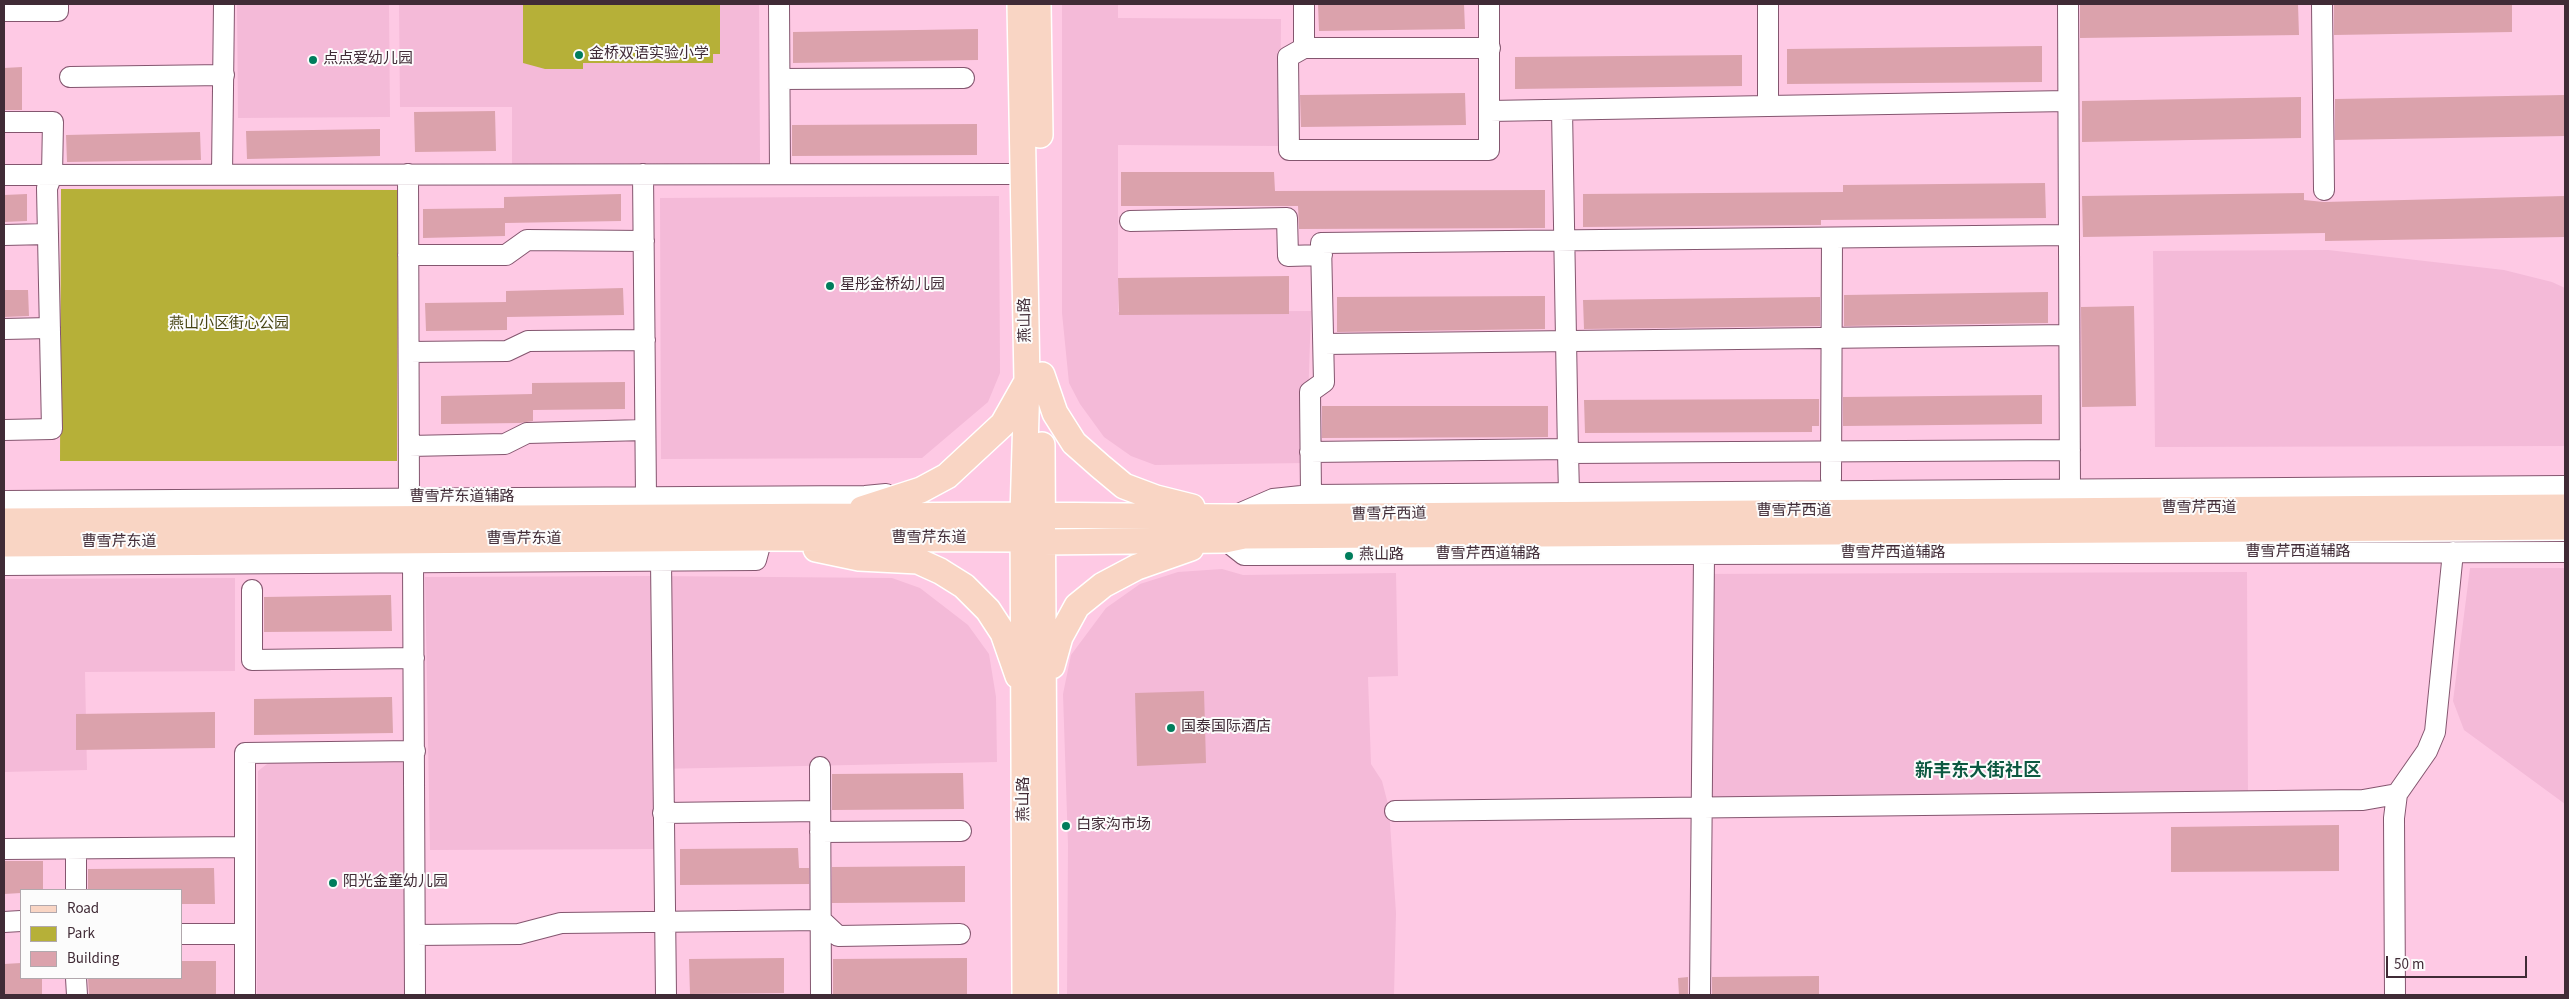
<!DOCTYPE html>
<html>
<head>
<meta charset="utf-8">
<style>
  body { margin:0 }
  #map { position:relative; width:2569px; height:999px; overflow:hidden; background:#fec9e4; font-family:"Source Sans 3",sans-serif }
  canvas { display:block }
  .frame { position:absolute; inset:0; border:5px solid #402b36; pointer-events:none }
  .legend { position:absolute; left:20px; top:889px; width:162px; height:90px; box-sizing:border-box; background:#fcfcfc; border:1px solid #b1a8ad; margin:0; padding:6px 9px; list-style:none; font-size:15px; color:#402b36 }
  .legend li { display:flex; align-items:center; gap:10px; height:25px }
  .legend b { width:25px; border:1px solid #b1a8ad }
  .scale { position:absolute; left:2386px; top:956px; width:141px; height:22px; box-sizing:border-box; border:2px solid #402b36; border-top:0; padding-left:6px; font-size:15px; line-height:18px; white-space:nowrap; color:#402b36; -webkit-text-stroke:4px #fcfcfc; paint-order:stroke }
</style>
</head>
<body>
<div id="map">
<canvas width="2569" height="999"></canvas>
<div class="frame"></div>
<ul class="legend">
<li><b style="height:6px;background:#f9d5c4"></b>Road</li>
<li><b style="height:14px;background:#b6b038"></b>Park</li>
<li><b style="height:14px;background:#dba2ac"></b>Building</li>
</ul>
<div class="scale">50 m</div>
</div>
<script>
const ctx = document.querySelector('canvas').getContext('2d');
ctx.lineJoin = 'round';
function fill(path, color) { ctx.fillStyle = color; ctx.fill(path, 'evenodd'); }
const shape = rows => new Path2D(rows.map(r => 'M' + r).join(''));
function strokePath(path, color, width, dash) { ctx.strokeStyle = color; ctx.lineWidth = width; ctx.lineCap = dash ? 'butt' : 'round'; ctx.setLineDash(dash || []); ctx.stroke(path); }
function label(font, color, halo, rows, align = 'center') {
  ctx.font = font + ' "Source Sans 3","Noto Sans SC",sans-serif'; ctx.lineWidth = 4; ctx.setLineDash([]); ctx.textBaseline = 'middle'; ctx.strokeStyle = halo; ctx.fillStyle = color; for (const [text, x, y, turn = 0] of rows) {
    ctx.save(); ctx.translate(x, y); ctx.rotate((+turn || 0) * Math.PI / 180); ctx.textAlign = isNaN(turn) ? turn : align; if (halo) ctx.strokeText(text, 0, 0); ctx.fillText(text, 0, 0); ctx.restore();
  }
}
fill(shape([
  [237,4,389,4,390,117,238,118],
  [399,4,759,4,760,163,512,164,512,107,400,107],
  [1062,4,1118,4,1118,18,1281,19,1280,146,1118,145,1118,312,1311,311,1306,463,1155,465,1131,456,1104,437,1080,404,1069,383,1062,313],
  [999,196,1000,373,988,402,922,458,661,459,660,198],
  [2328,250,2504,270,2552,282,2565,288,2565,446,2155,447,2153,251],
  [2470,568,2565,568,2565,804,2464,730,2453,701],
  [1222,569,1243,575,1396,573,1398,676,1368,677,1371,764,1382,781,1389,808,1396,913,1394,995,1067,995,1068,845,1063,694,1071,655,1106,608,1140,584,1178,572],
  [2247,572,2248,803,1694,806,1693,574],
  [653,576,892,578,920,588,968,625,989,654,996,697,997,762,656,769,656,849,430,850,425,577],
  [235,578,235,671,85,672,87,770,4,772,4,579],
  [406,760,408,995,257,995,258,771,271,761]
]), '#f4bad8');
fill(shape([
  [523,4,720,4,720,54,713,54,713,63,583,63,583,69,545,69,523,63],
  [61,189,398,190,397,461,60,461]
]), '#b6b038');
fill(shape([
  [1318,4,1464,4,1465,29,1319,31],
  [2080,4,2298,4,2299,35,2080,38],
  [2334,4,2512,4,2512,32,2334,35],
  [978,29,978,60,793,63,793,32],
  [2042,46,2042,82,1787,84,1787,49],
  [1742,55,1742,86,1515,89,1515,57],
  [22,67,22,110,4,110,4,68],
  [1465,93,1466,125,1301,127,1300,95],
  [2565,95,2565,136,2335,140,2335,99],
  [2301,97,2301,138,2082,142,2082,101],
  [495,111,496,151,415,152,414,112],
  [977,124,977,155,792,156,792,125],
  [380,129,380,156,247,159,246,131],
  [200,132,201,160,67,162,66,135],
  [1121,172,1274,172,1275,191,1545,190,1545,228,1299,229,1298,206,1121,206],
  [2045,183,2046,218,1821,220,1821,225,1583,227,1583,194,1843,192,1843,185],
  [2304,193,2304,200,2324,202,2565,196,2565,237,2325,241,2325,233,2083,237,2082,196],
  [27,194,27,221,4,222,4,195],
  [621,194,621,221,505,223,505,236,423,238,423,209,504,208,504,197],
  [1289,276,1289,314,1119,315,1118,278],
  [623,288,624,315,507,317,507,330,426,331,425,303,506,302,506,291],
  [4,290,28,290,29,316,4,317],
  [2048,292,2048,323,1844,326,1844,295],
  [1545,296,1545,329,1337,332,1337,297],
  [1820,297,1820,326,1584,329,1583,300],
  [2134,306,2136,406,2082,407,2081,307],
  [625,382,625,409,533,410,533,421,520,423,441,424,441,396,532,394,532,383],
  [2042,395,2042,424,1843,426,1843,397],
  [1819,399,1819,426,1812,426,1812,432,1585,433,1584,400],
  [1322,406,1548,406,1548,437,1322,438],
  [391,595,392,631,264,632,264,597],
  [1204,691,1206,763,1137,766,1135,693],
  [392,697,393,733,254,735,254,699],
  [215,712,215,748,76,750,76,714],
  [963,773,964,809,832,810,832,774],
  [2339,825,2339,871,2171,872,2171,827],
  [798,848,799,868,809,868,809,884,680,885,680,849],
  [4,861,43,861,43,890,21,890,21,893,4,894],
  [965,866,965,902,832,903,832,867],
  [214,868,215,904,181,904,181,890,88,890,88,869],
  [784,958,784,993,690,994,689,959],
  [967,958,967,994,833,995,833,959],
  [181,961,216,961,216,995,89,995,88,978,181,978],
  [21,963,21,978,42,978,42,995,4,995,4,964],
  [1819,976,1819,995,1712,995,1712,977],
  [1688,977,1688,995,1679,995,1678,978]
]), '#dba2ac');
const minor = shape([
  [779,4,780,174],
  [1304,4,1304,48,1490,48],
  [2068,4,2070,491],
  [2322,4,2324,190],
  [4,11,58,11,58,4],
  [1304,48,1288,57,1289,150,1489,150,1489,4],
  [70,77,224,75],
  [780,79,964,78],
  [1768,106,2068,101],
  [1562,110,1568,453,1569,493,1573,505],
  [1490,111,1768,106,1768,4],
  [4,122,53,122,52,175,47,188,52,429,4,430],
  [222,174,224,4],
  [408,174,409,499],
  [643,174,646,497],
  [4,175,1023,174],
  [1130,221,1287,218,1288,256,1322,255],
  [4,235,48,234],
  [408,255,506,255,527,240,644,241],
  [4,329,50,328],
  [1324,344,2069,335],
  [409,352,507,351,528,341,645,340],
  [409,446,505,444,527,433,645,430],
  [1310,452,1568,449],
  [1568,453,2070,450],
  [1831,479,1832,238],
  [1311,495,1310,392,1324,382,1321,243,2068,235],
  [4,501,865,496,886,494],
  [1236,515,1273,499,1311,495,2565,486],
  [1225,540,1244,555,2565,552],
  [1698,544,1704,555,1700,995],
  [661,561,666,995],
  [413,562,415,995],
  [4,565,756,560,762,538],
  [252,590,252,660,414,658],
  [820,767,821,995],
  [1395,811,2363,800,2397,794],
  [663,813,820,811],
  [820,832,961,831],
  [4,849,245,847],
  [76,849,76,890],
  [4,922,21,921],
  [181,934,245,934],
  [415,935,519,934,561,923,821,920,838,936,960,934],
  [76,978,77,995],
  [245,995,245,753,415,751],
  [2395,995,2394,818,2397,794,2427,751,2435,732,2453,552]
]);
const major = shape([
  [1020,4,1027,381,1023,515,1025,995],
  [1038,4,1040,135],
  [1042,375,1055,413,1074,443,1100,466,1124,486,1156,498,1192,507],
  [1042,445,1045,995],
  [862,509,921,490,947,476,1003,424,1025,385],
  [4,521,1023,515,1231,517,2565,507],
  [4,544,762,538,1023,539,1043,542,1225,540,1244,536,2565,527],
  [816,549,859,558,918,561,940,571,964,586,988,610,1003,633,1018,676],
  [1052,666,1060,637,1077,606,1103,585,1137,567,1191,548]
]);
strokePath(minor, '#84566f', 22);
strokePath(major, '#fff', 28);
strokePath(minor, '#fff', 20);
strokePath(major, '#f9d5c4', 25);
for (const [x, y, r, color] of [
  [579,55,5,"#007d5c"],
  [313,60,5,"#007d5c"],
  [830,286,5,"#007d5c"],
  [1349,556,5,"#007d5c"],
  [1171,728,5,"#007d5c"],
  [1066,826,5,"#007d5c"],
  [333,883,5,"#007d5c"]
]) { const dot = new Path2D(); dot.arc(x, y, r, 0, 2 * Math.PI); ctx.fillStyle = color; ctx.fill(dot); strokePath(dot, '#fcfcfc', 2); }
label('15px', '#402b36', '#fcfcfc', [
  ["金桥双语实验小学",589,55],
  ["点点爱幼儿园",323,60],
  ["星彤金桥幼儿园",840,286],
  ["燕山路",1359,556],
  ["国泰国际酒店",1181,728],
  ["白家沟市场",1076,826],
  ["阳光金童幼儿园",343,883]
], 'left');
label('15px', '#402b36', '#fcfcfc', [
  ["燕山路",1026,320,-91],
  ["曹雪芹东道辅路",462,498],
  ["曹雪芹西道",2199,509],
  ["曹雪芹西道",1794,512],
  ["曹雪芹西道",1389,515,-1],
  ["曹雪芹东道",929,539],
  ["曹雪芹东道",524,540],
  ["曹雪芹东道",119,543],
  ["曹雪芹西道辅路",2298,553],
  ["曹雪芹西道辅路",1893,554],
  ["曹雪芹西道辅路",1488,555],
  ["燕山路",1025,799,-90]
]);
label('15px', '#474413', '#fcfcfc', [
  ["燕山小区街心公园",229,325]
]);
label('bold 18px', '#0d5941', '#fcfcfc', [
  ["新丰东大街社区",1978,772]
]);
</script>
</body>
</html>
